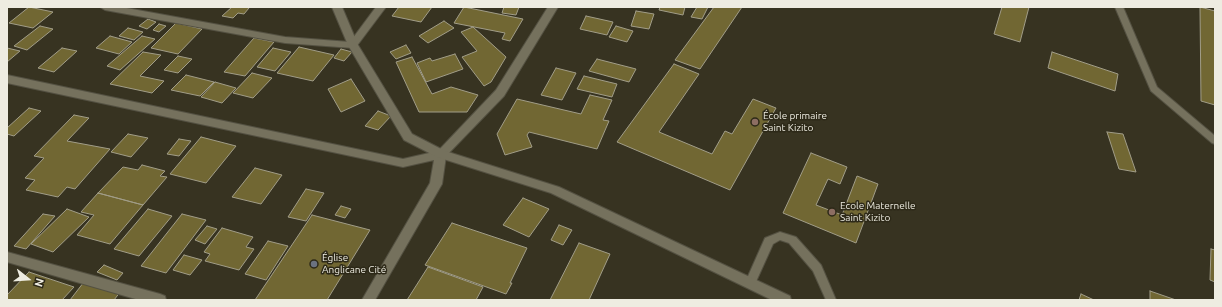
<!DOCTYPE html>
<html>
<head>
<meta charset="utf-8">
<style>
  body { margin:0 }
  #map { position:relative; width:1222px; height:307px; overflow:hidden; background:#373321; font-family:Ubuntu,sans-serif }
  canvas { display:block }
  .frame { position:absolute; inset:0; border:8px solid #eeece1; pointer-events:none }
  .north { position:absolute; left:8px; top:259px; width:40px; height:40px; -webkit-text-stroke:3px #2d2918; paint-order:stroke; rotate:107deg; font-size:11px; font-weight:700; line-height:16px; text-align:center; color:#eeece1 }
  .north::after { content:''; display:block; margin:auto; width:14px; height:18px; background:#eeece1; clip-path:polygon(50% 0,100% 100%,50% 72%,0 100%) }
</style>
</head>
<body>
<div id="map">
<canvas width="1222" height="307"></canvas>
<div class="frame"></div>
<div class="north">N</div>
</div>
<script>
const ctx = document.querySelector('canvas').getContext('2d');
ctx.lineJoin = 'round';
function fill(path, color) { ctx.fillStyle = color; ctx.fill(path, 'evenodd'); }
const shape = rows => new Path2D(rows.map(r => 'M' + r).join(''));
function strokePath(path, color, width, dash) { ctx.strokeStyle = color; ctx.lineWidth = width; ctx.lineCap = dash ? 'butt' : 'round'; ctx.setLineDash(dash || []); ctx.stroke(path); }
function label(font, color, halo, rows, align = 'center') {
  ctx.font = font + ' Ubuntu,sans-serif'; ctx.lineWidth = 3; ctx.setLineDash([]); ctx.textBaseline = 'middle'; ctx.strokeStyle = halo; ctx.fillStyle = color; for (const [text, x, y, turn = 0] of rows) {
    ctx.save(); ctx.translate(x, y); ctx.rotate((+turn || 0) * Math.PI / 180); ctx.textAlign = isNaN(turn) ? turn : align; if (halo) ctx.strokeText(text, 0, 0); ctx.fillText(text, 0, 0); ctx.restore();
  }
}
const building = shape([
  [29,7,53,12,33,28,9,23,29,7],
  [232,7,245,7,249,8,244,14,238,13,233,18,222,16,232,7],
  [399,7,432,7,421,22,392,16,399,7],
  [464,7,523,19,510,41,502,39,505,33,454,23,464,7],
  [504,7,519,7,516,15,502,13,504,7],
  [660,7,685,7,683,15,659,10,660,7],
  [697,7,708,7,702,19,691,17,697,7],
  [714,7,742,7,700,69,675,60,714,7],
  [1002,7,1029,7,1020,42,994,34,1002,7],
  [1200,7,1215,11,1215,105,1201,101,1200,7],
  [636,11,654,14,649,29,631,26,636,11],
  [586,16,613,22,607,35,580,29,586,16],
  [148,19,156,22,147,29,139,26,148,19],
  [444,21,454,28,428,43,419,36,444,21],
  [176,23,202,29,178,54,151,48,176,23],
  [159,24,166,26,159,32,153,30,159,24],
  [40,26,53,29,27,50,14,46,40,26],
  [616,26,633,31,627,42,609,37,616,26],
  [473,27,506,57,491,82,484,86,462,57,477,51,461,32,473,27],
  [128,28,143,32,134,40,119,36,128,28],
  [110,36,132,42,119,54,96,48,110,36],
  [142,36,155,39,120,70,107,66,142,36],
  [254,38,274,42,245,76,224,72,254,38],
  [406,45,411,53,396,59,390,52,406,45],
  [299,47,334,55,313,81,277,73,299,47],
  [7,48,20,51,7,62,7,48],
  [62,48,77,51,54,72,38,68,62,48],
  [273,48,291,52,275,71,257,67,273,48],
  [341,49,352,52,344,61,334,58,341,49],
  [143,52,161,55,140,76,164,81,152,93,110,84,143,52],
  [1052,52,1118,74,1115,91,1048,68,1052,52],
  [455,54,463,69,426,82,417,63,430,58,432,61,455,54],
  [178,56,192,59,178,73,164,70,178,56],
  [412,57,432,94,451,87,478,95,467,112,419,112,396,62,412,57],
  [597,59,636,69,629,82,589,71,597,59],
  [674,64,699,74,659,132,712,154,725,131,732,134,753,99,776,108,730,190,617,142,674,64],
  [556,68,576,73,562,100,541,95,556,68],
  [252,73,272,78,253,98,233,93,252,73],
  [186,75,214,82,200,96,171,90,186,75],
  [584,76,617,84,612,97,577,89,584,76],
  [351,79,365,101,341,112,328,89,351,79],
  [215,82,236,88,222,103,201,97,215,82],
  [590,95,612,100,603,120,609,121,597,149,529,132,527,135,532,147,505,155,497,134,517,99,581,114,590,95],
  [29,108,41,111,14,136,7,134,7,128,29,108],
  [378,111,391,116,378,130,365,126,378,111],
  [74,115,89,118,67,141,110,149,75,189,67,187,58,197,26,190,35,180,25,178,44,158,34,156,74,115],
  [1107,132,1123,134,1136,172,1119,169,1107,132],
  [128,134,148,138,131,157,111,152,128,134],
  [201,137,236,146,206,183,170,174,201,137],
  [179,139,191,141,179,156,167,154,179,139],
  [811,153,847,167,840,184,828,179,816,205,842,215,857,176,878,184,856,243,783,213,811,153],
  [142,165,165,171,160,176,167,177,143,205,98,193,123,167,138,170,142,165],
  [255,168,282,175,261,204,232,197,255,168],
  [306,189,324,193,306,221,288,217,306,189],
  [98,193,143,205,110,244,77,235,94,215,81,212,98,193],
  [523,198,549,209,529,237,503,225,523,198],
  [341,206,351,209,345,218,335,215,341,206],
  [67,209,89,217,53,252,31,244,67,209],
  [148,209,172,216,139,256,114,249,148,209],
  [43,214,55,216,26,249,14,246,43,214],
  [182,214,206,220,166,273,141,266,182,214],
  [312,215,370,230,327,300,255,300,312,215],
  [452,223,527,248,510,283,512,283,506,294,425,265,452,223],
  [559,225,572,230,563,245,551,240,559,225],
  [207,226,217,229,205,244,195,240,207,226],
  [222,228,253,237,246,247,254,249,239,270,205,261,210,254,204,252,222,228],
  [268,241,288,246,266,280,245,274,268,241],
  [579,243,610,254,589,300,550,300,579,243],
  [1211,249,1215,250,1215,282,1210,280,1211,249],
  [184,255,202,260,190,275,173,270,184,255],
  [104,265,123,273,117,280,97,272,104,265],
  [428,267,483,287,476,300,407,300,428,267],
  [29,272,74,287,62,300,7,300,7,295,29,272],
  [87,278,124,287,114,300,70,300,87,278],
  [1150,291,1176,300,1150,300,1150,291],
  [1081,294,1094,300,1079,300,1081,294]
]);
fill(building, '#716733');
strokePath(building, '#a19d88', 1);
const service = shape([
  [1115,7,1123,7,1157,87,1215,136,1215,144,1212,143,1151,91,1115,7],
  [780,232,796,237,821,265,836,300,826,300,813,271,789,243,780,240,773,244,754,286,750,288,746,286,745,283,765,238,780,232]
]);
const minor = shape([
  [100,7,121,7,285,37,350,42,376,7,386,7,356,47,353,48,285,43,105,10,100,7],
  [548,7,558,7,504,96,446,156,442,184,375,300,362,300,430,183,434,160,403,167,7,83,7,75,403,159,438,151,496,90,548,7],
  [7,252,160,294,165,296,166,300,139,300,7,262,7,252]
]);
const tertiary = shape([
  [332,7,342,7,358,45,412,134,445,151,559,187,790,296,791,300,772,300,551,193,437,157,404,140,348,45,332,7]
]);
strokePath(service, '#545142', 2);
strokePath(minor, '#545142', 2);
strokePath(tertiary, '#545142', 2);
fill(service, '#75715d');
fill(minor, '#75715d');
fill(tertiary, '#75715d');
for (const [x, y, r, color] of [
  [755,122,4,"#8d6e63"],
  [832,212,4,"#8d6e63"],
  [314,264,4,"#6b7280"]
]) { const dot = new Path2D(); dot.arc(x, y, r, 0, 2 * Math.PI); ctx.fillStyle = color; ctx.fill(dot); strokePath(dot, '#2d2918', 1.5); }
label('10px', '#eeece1', '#2d2918', [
  ["École primaire",763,116],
  ["Saint Kizito",763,128],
  ["Ecole Maternelle",840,206],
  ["Saint Kizito",840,218],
  ["Église",322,258],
  ["Anglicane Cité",322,270]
], 'left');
</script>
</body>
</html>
